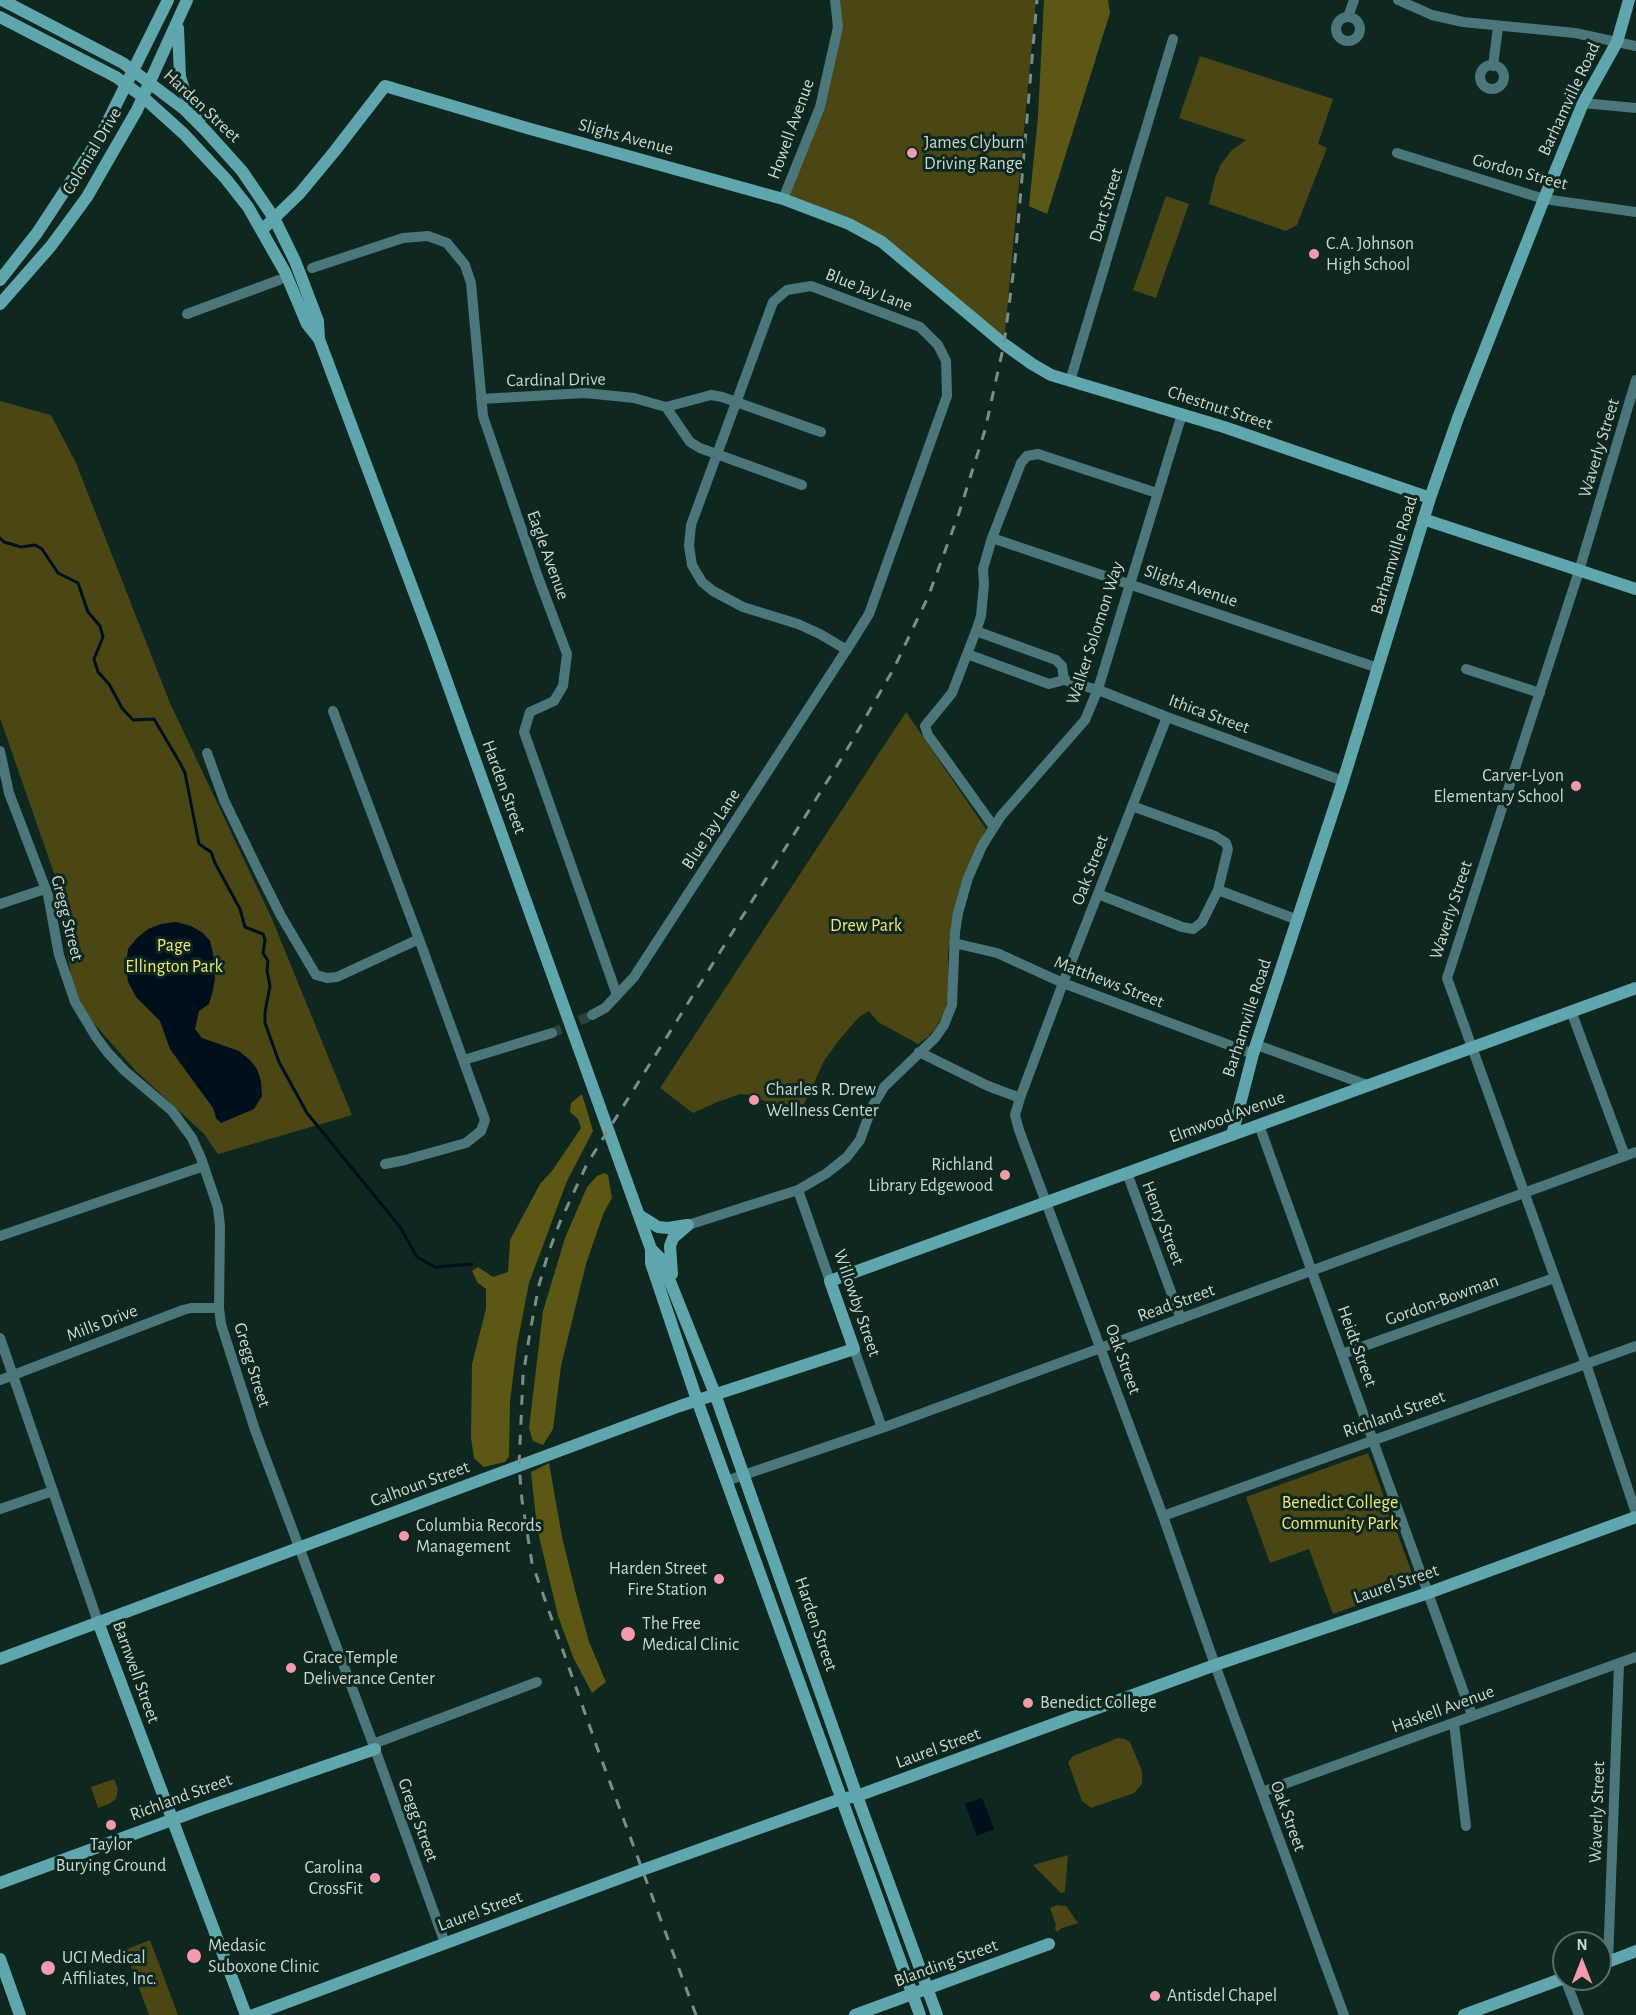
<!DOCTYPE html>
<html>
<head>
<meta charset="utf-8">
<style>
  body { margin:0 }
  #map { position:relative; width:1636px; height:2015px; overflow:hidden; background:#0e271f; font-family:"Alegreya Sans",sans-serif }
  canvas { display:block }
  .north { position:absolute; left:1552px; top:1931px; width:60px; height:60px; box-sizing:border-box; background:#0e271f; border:2px solid #596e67; border-radius:50%; rotate:0deg; font-size:16px; font-weight:700; line-height:24px; text-align:center; color:#c9d8d2 }
  .north::after { content:''; display:block; margin:auto; width:21px; height:27px; background:#f39aab; clip-path:polygon(50% 0,100% 100%,50% 72%,0 100%) }
</style>
</head>
<body>
<div id="map">
<canvas width="1636" height="2015"></canvas>
<div class="north">N</div>
</div>
<script>
const ctx = document.querySelector('canvas').getContext('2d');
ctx.lineJoin = 'round';
function fill(path, color) { ctx.fillStyle = color; ctx.fill(path, 'evenodd'); }
const shape = rows => new Path2D(rows.map(r => 'M' + r).join(''));
function strokePath(path, color, width, dash) { ctx.strokeStyle = color; ctx.lineWidth = width; ctx.lineCap = dash ? 'butt' : 'round'; ctx.setLineDash(dash || []); ctx.stroke(path); }
function label(font, color, halo, rows, align = 'center') {
  ctx.font = font + ' "Alegreya Sans",sans-serif'; ctx.lineWidth = 6; ctx.setLineDash([]); ctx.textBaseline = 'middle'; ctx.strokeStyle = halo; ctx.fillStyle = color; for (const [text, x, y, turn = 0] of rows) {
    ctx.save(); ctx.translate(x, y); ctx.rotate((+turn || 0) * Math.PI / 180); ctx.textAlign = isNaN(turn) ? turn : align; if (halo) ctx.strokeText(text, 0, 0); ctx.fillText(text, 0, 0); ctx.restore();
  }
}
fill(shape([
  [834,0,1036,0,1004,344,879,240,783,199,831,64],
  [1200,56,1333,99,1318,144,1327,148,1297,225,1286,231,1209,204,1215,178,1221,164,1232,150,1246,140,1179,118],
  [1166,196,1189,204,1156,298,1133,290],
  [0,401,51,415,76,463,170,703,272,919,352,1115,218,1154,204,1134,135,1070,75,1002,56,879,0,718],
  [906,712,986,829,978,844,951,925,948,955,949,993,945,1010,937,1026,928,1037,918,1044,878,1022,869,1011,859,1017,839,1040,824,1061,801,1111,793,1118,754,1095,740,1094,715,1103,693,1113,660,1088],
  [1368,1453,1416,1584,1333,1614,1309,1549,1270,1563,1246,1497],
  [1118,1738,1125,1739,1130,1742,1142,1771,1142,1784,1134,1793,1091,1808,1082,1801,1068,1762,1073,1756],
  [114,1779,118,1789,116,1799,109,1804,98,1808,91,1787],
  [1068,1855,1065,1892,1061,1893,1033,1865],
  [1057,1905,1066,1906,1078,1923,1060,1929,1058,1932,1055,1929,1056,1925,1050,1908],
  [150,1940,178,2015,149,2015,125,1950]
]), '#4a4715');
fill(shape([
  [1044,0,1108,0,1110,13,1047,214,1029,206,1038,116],
  [582,1094,593,1131,567,1181,529,1283,517,1345,510,1402,509,1457,505,1462,484,1467,474,1458,471,1438,472,1364,486,1309,486,1289,478,1283,472,1271,478,1267,493,1277,508,1272,510,1240,540,1184,552,1171,581,1128,578,1119,570,1112,571,1103],
  [604,1173,608,1175,612,1198,604,1212,586,1264,561,1366,553,1429,543,1445,533,1441,529,1428,543,1311,565,1238,587,1187,597,1176],
  [549,1463,562,1537,576,1594,589,1642,606,1682,592,1693,573,1657,558,1616,537,1528,531,1472]
]), '#5c5715');
fill(shape([
  [176,922,191,926,203,933,210,941,213,953,215,979,212,994,209,1004,199,1011,195,1029,202,1038,239,1051,250,1060,257,1069,261,1081,262,1096,254,1109,221,1123,216,1118,213,1108,194,1082,170,1049,160,1021,136,997,128,982,126,965,128,949,137,938,148,929,161,924],
  [982,1798,994,1829,977,1836,965,1804]
]), '#000f1c');
strokePath(shape([
  [0,538,4,542,21,547,35,545,42,549,58,573,78,583,88,612,100,626,103,637,94,659,98,672,109,684,122,708,133,720,154,719,180,763,185,773,199,844,211,852,215,863,240,909,245,927,263,934,265,940,263,953,268,961,267,971,270,986,265,1012,265,1023,279,1062,307,1113,400,1227,417,1257,435,1267,472,1264]
]), '#000f1c', 3);
strokePath(shape([
  [552,1033,592,1015]
]), '#2a423a', 10, [10, 5]);
strokePath(shape([
  [1398,0,1432,15,1463,22,1575,33,1636,46],
  [1348,17,1354,0],
  '1336 29a12 12 0 1 1 24 0a12 12 0 1 1-24 0Z',
  '1480 77a12 12 0 1 1 24 0a12 12 0 1 1-24 0Z',
  [1493,66,1498,27],
  [1583,103,1636,108],
  [1397,153,1544,199,1636,212],
  [783,199,820,107,838,27,835,0],
  [312,268,403,238,428,236,447,243,465,265,471,283,483,416,538,577,567,654,563,686,554,701,530,712,524,732,617,995],
  [187,314,279,280],
  [1636,380,1579,571,1447,978,1586,1364,1636,1513],
  [1070,381,1173,39],
  [481,399,585,393,634,398,666,407,711,395,722,397,821,432],
  [666,407,690,442,700,448,802,485],
  [992,538,1378,668],
  [976,631,1056,660,1062,666,1064,680],
  [967,654,1049,684,1064,680,1101,691,1167,717,1343,781],
  [1466,669,1540,693],
  [333,711,419,939,485,1120,481,1131,466,1143,405,1160,385,1164],
  [1167,717,1063,983,1020,1098,1015,1115,1019,1130,1163,1516,1215,1665,1344,2015],
  [0,751,9,793,48,895,59,955,75,1002,96,1037,108,1053,125,1071,172,1111,192,1138,201,1158,218,1208,220,1226,219,1308,221,1324,255,1430,375,1749,445,1943],
  [207,753,224,800,258,870,281,916,316,975,327,978,337,977,419,939],
  [994,827,928,735,925,726,952,693,976,631,981,616,984,584,983,569,992,538,1021,463,1027,456,1038,454,1157,493],
  [1218,890,1298,920],
  [1098,894,1182,927,1193,929,1202,922,1218,890,1228,849,1226,843,1215,836,1132,806],
  [0,904,45,889],
  [954,943,997,953,1063,983,1253,1054],
  [1571,1011,1625,1156],
  [592,1015,605,1008,634,977,849,646,869,614,947,396,946,361,938,345,920,327,811,286,787,290,773,302,691,525,689,546,692,565,702,582,713,591,743,607,798,624,820,634,847,650],
  [1257,1045,1367,1085],
  [919,1052,988,1086,1020,1098],
  [464,1060,552,1033],
  [1259,1125,1472,1715],
  [1127,1173,1181,1319],
  [798,1190,830,1281],
  [688,1225,798,1190,827,1173,847,1157,860,1140,872,1107,884,1087,935,1038,944,1025,952,1005,955,932,958,913,968,878,982,846,1001,816,1085,720,1098,689,1182,414],
  [0,1236,204,1166],
  [0,1338,98,1622],
  [854,1349,882,1428],
  [1342,1354,1554,1278],
  [0,1380,183,1310,191,1308,219,1308],
  [726,1481,882,1428,1636,1152],
  [0,1509,53,1491],
  [1163,1516,1636,1346],
  [1454,1723,1466,1826],
  [373,1744,537,1682],
  [1262,1792,1636,1657],
  [1608,1962,1619,1664],
  [1565,1979,1579,2015]
]), '#4b767a', 10);
strokePath(shape([
  [2,0,123,63,184,109,206,131,242,171,274,218,295,261,318,321,319,339,433,643,651,1249,651,1263,697,1400,920,2015],
  [0,17,116,77,143,97,184,134,226,179,248,207,285,272,307,324,319,339],
  [178,28,180,77,187,98,200,119],
  [262,230,300,193,334,152,385,86,527,128,783,199,849,224,882,242,1004,344,1032,364,1051,375,1224,427,1430,498],
  [0,280,37,233,100,137,168,0],
  [0,304,51,246,87,197,137,110,187,0],
  [1423,519,1636,589],
  [1232,1135,1253,1054,1343,781,1430,498,1458,418,1544,199,1583,103,1617,42,1629,0],
  [639,1215,658,1227,668,1228,687,1225],
  [651,1249,661,1259,715,1394,853,1785,937,2015],
  [672,1274,670,1246,673,1238,688,1225],
  [98,1622,246,2015],
  [0,1659,680,1406,854,1349,830,1281,1636,988],
  [0,1883,207,1807,375,1749],
  [0,1959,20,2015],
  [1600,1965,1636,1951],
  [253,2015,642,1870,841,1799,857,1796,1215,1665,1428,1593,1636,1517],
  [855,2015,1049,1944],
  [1464,2015,1564,1978]
]), '#60a6ad', 12);
strokePath(shape([
  [696,2015,598,1750,532,1563,522,1500,519,1466,523,1376,530,1332,539,1285,548,1254,560,1222,587,1164,845,753,893,670,928,597,959,513,985,430,1004,344,1015,260,1037,0]
]), '#7a8e87', 3, [10, 10]);
for (const [x, y, r, color] of [
  [912,153,6,"#f39aab"],
  [1314,254,6,"#f39aab"],
  [1576,786,6,"#f39aab"],
  [754,1100,6,"#f39aab"],
  [1005,1175,6,"#f39aab"],
  [404,1536,6,"#f39aab"],
  [719,1579,6,"#f39aab"],
  [628,1634,8,"#f39aab"],
  [291,1668,6,"#f39aab"],
  [1028,1703,6,"#f39aab"],
  [111,1825,6,"#f39aab"],
  [375,1878,6,"#f39aab"],
  [194,1956,8,"#f39aab"],
  [48,1968,8,"#f39aab"],
  [1155,1996,6,"#f39aab"]
]) { const dot = new Path2D(); dot.arc(x, y, r, 0, 2 * Math.PI); ctx.fillStyle = color; ctx.fill(dot); strokePath(dot, '#0e271f', 2); }
label('18px', '#c9d8d2', '#0e271f', [
  ["Barhamville Road",1569,99,-65],
  ["Harden Street",202,106,43],
  ["Howell Avenue",791,129,-70],
  ["Slighs Avenue",626,137,15],
  ["Colonial Drive",92,151,-59],
  ["Gordon Street",1520,172,15],
  ["Dart Street",1106,205,-73],
  ["Blue Jay Lane",869,290,21],
  ["Cardinal Drive",556,380,-1],
  ["Chestnut Street",1220,408,18],
  ["Waverly Street",1599,448,-73],
  ["Eagle Avenue",548,555,70],
  ["Barhamville Road",1394,555,-73],
  ["Slighs Avenue",1191,586,19],
  ["Walker Solomon Way",1095,633,-72],
  ["Ithica Street",1209,714,20],
  ["Harden Street",504,787,70],
  ["Blue Jay Lane",711,829,-57],
  ["Oak Street",1090,870,-69],
  ["Waverly Street",1451,910,-72],
  ["Gregg Street",67,918,76],
  ["Matthews Street",1109,982,21],
  ["Barhamville Road",1247,1018,-72],
  ["Elmwood Avenue",1227,1117,-20],
  ["Henry Street",1163,1223,69],
  ["Gordon-Bowman",1442,1300,-20],
  ["Willowby Street",857,1303,71],
  ["Read Street",1176,1303,-20],
  ["Mills Drive",102,1323,-21],
  ["Heidt Street",1357,1346,70],
  ["Oak Street",1123,1359,70],
  ["Gregg Street",252,1365,73],
  ["Richland Street",1394,1414,-20],
  ["Calhoun Street",420,1484,-20],
  ["Laurel Street",1396,1584,-19],
  ["Harden Street",816,1624,71],
  ["Barnwell Street",136,1672,70],
  ["Haskell Avenue",1443,1709,-20],
  ["Laurel Street",938,1748,-20],
  ["Richland Street",181,1797,-20],
  ["Waverly Street",1597,1812,-88],
  ["Oak Street",1288,1816,70],
  ["Gregg Street",418,1820,70],
  ["Laurel Street",480,1911,-20],
  ["Blanding Street",946,1963,-20]
]);
label('18px', '#c9d8d2', '#0e271f', [
  ["James Clyburn",924,143],
  ["Driving Range",924,164],
  ["C.A. Johnson",1326,244],
  ["High School",1326,265],
  ["Carver-Lyon",1564,776,"right"],
  ["Elementary School",1564,797,"right"],
  ["Charles R. Drew",766,1090],
  ["Wellness Center",766,1111],
  ["Richland",993,1165,"right"],
  ["Library Edgewood",993,1186,"right"],
  ["Columbia Records",416,1526],
  ["Management",416,1547],
  ["Harden Street",707,1569,"right"],
  ["Fire Station",707,1590,"right"],
  ["The Free",642,1624],
  ["Medical Clinic",642,1645],
  ["Grace Temple",303,1658],
  ["Deliverance Center",303,1679],
  ["Benedict College",1040,1703],
  ["Taylor",111,1845,"center"],
  ["Burying Ground",111,1866,"center"],
  ["Carolina",363,1868,"right"],
  ["CrossFit",363,1889,"right"],
  ["Medasic",208,1946],
  ["Suboxone Clinic",208,1967],
  ["UCI Medical",62,1958],
  ["Affiliates, Inc.",62,1979],
  ["Antisdel Chapel",1167,1996]
], 'left');
label('18px', '#f0e876', '#0e271f', [
  ["Drew Park",866,926],
  ["Page",174,946],
  ["Ellington Park",174,967],
  ["Benedict College",1340,1503],
  ["Community Park",1340,1524]
]);
</script>
</body>
</html>
